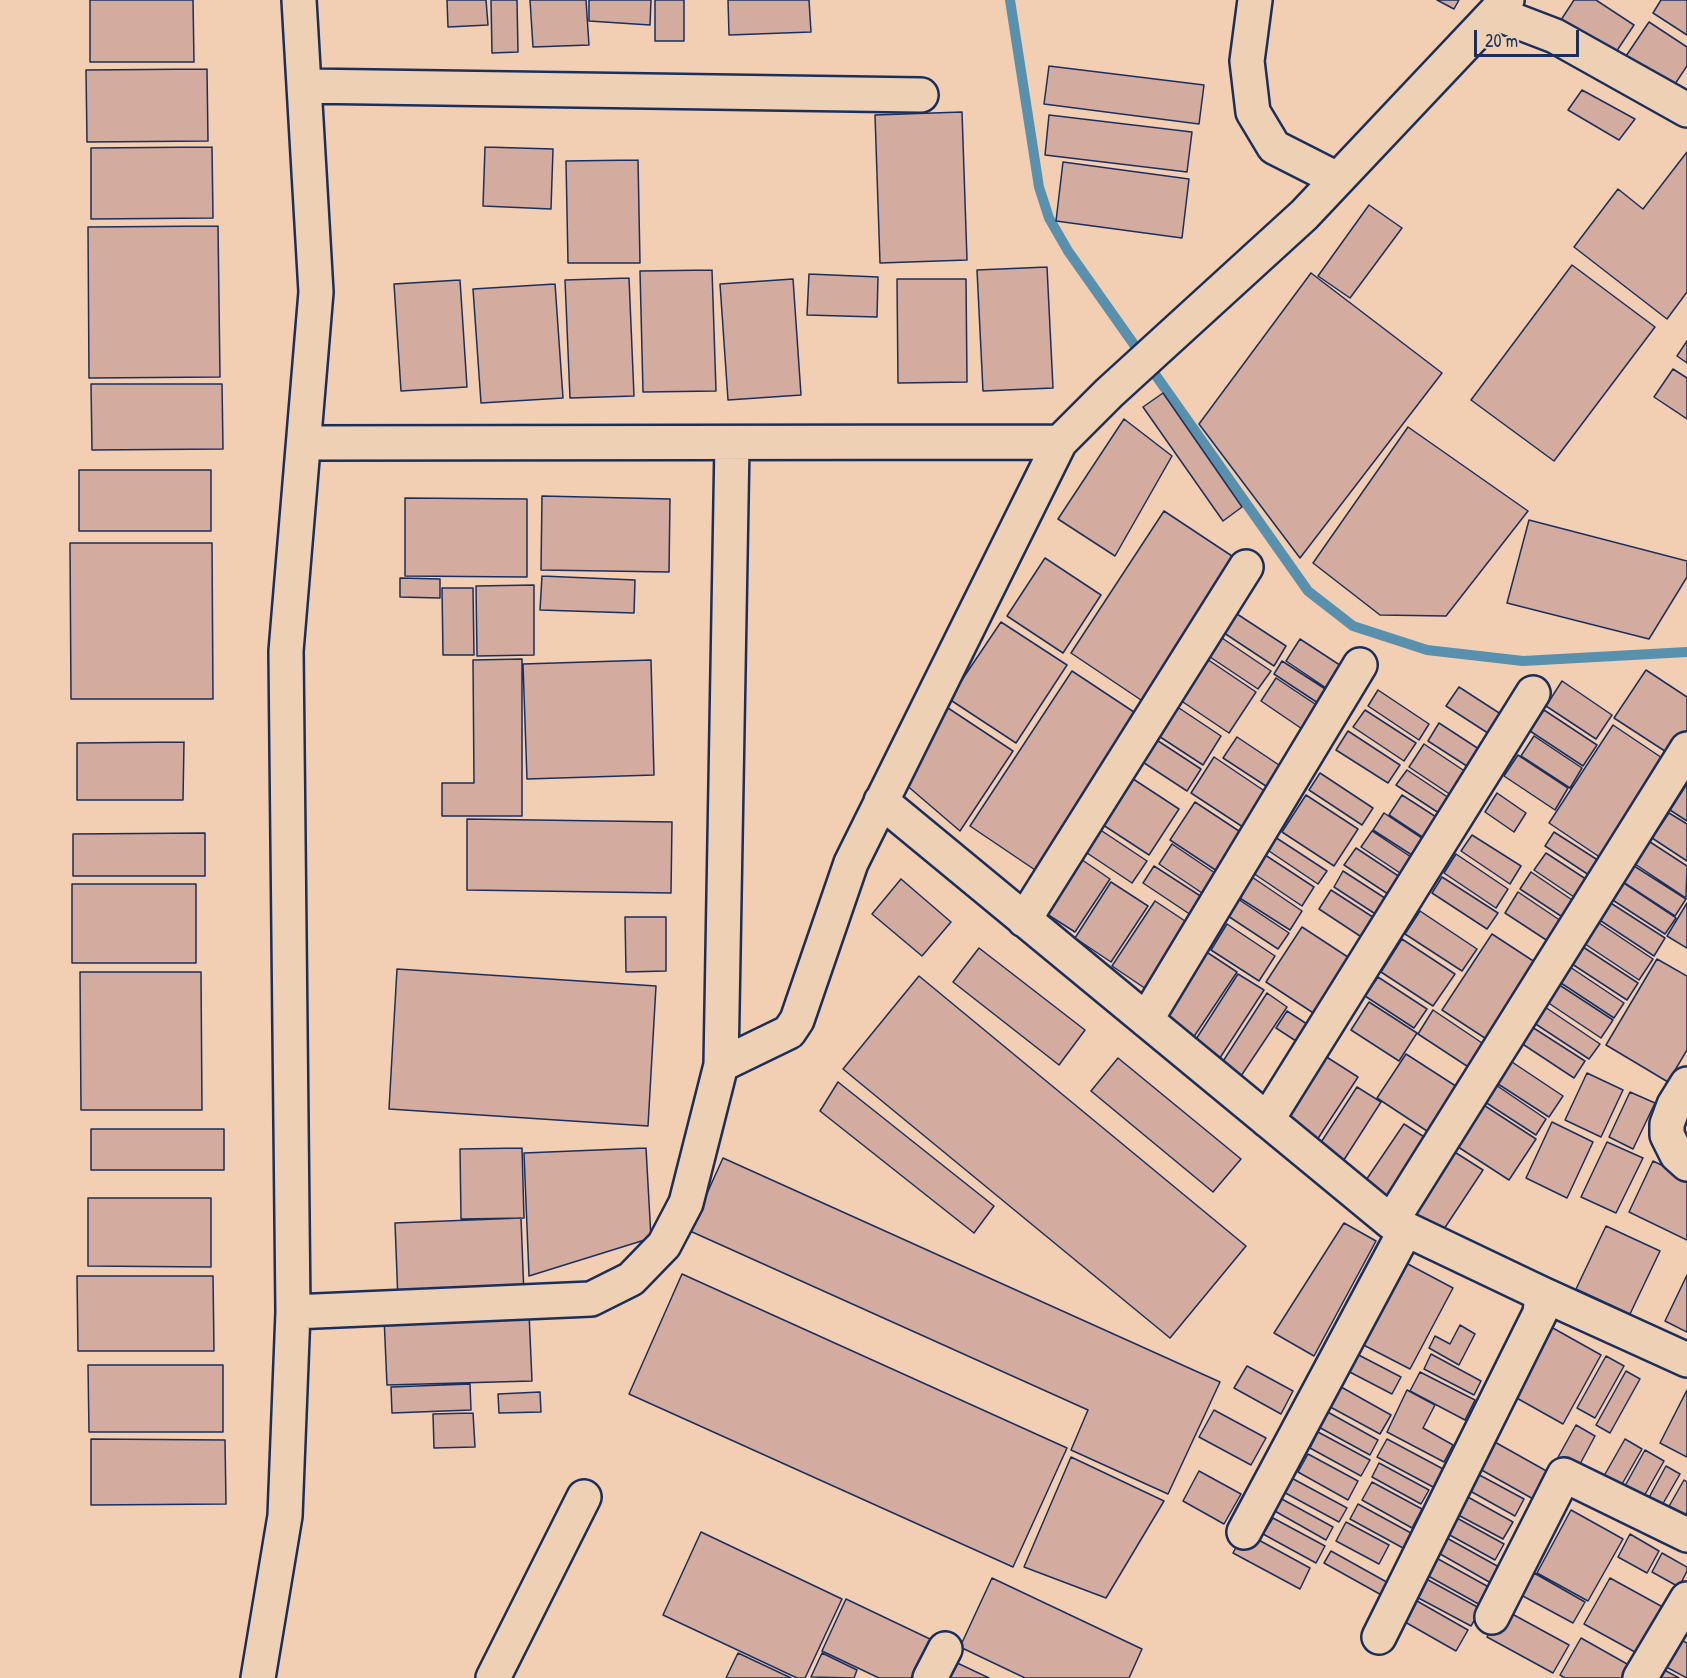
<!DOCTYPE html>
<html>
<head>
<meta charset="utf-8">
<style>
  body { margin:0 }
  #map { position:relative; width:1687px; height:1678px; overflow:hidden; background:#f2ceb2; font-family:"Patrick Hand",sans-serif }
  canvas { display:block }
  .scale { position:absolute; left:1474px; top:30px; width:105px; height:27px; box-sizing:border-box; border:3px solid #1b2f5e; border-top:0; padding-left:8px; font-size:18px; line-height:21px; white-space:nowrap; color:#1b2f5e; -webkit-text-stroke:4px #eed1b4; paint-order:stroke }
</style>
</head>
<body>
<div id="map">
<canvas width="1687" height="1678"></canvas>
<div class="scale">20 m</div>
</div>
<script>
const ctx = document.querySelector('canvas').getContext('2d');
ctx.lineJoin = 'round';
const shape = rows => new Path2D(rows.map(r => 'M' + r).join(''));
function strokePath(path, color, width, dash) { ctx.strokeStyle = color; ctx.lineWidth = width; ctx.lineCap = dash ? 'butt' : 'round'; ctx.setLineDash(dash || []); ctx.stroke(path); }
function fill(path, color) { ctx.fillStyle = color; ctx.fill(path, 'evenodd'); }
strokePath(shape([
  [1010,0,1039,187,1049,218,1068,251,1308,591,1353,626,1427,650,1523,661,1687,652]
]), '#5990ae', 10);
const building = shape([
  [90,0,193,0,194,62,90,62,90,0],
  [447,0,486,0,488,25,448,27,447,0],
  [491,0,517,0,518,52,492,53,491,0],
  [530,0,586,0,589,45,533,47,530,0],
  [589,0,651,0,650,25,589,21,589,0],
  [655,0,684,0,684,41,655,41,655,0],
  [728,0,809,0,811,32,729,35,728,0],
  [1437,0,1459,0,1454,9,1437,0],
  [1574,0,1596,0,1634,25,1612,58,1559,23,1574,0],
  [1661,0,1687,0,1687,35,1653,13,1661,0],
  [1649,22,1687,47,1687,66,1669,93,1622,62,1649,22],
  [1049,66,1204,85,1199,124,1044,104,1049,66],
  [207,69,208,141,87,142,86,70,207,69],
  [1582,90,1635,119,1619,140,1568,110,1582,90],
  [962,112,967,260,880,263,875,115,962,112],
  [1049,115,1192,132,1187,172,1045,155,1049,115],
  [212,147,213,218,91,219,91,148,212,147],
  [485,147,553,149,551,209,483,206,485,147],
  [1687,152,1687,292,1667,319,1574,247,1618,189,1643,209,1687,152],
  [638,160,640,263,568,263,566,161,638,160],
  [1063,162,1189,179,1182,238,1056,221,1063,162],
  [1369,205,1402,228,1350,298,1318,276,1369,205],
  [218,226,220,377,89,378,88,227,218,226],
  [1572,265,1655,327,1554,461,1471,400,1572,265],
  [1047,267,1053,388,983,391,977,270,1047,267],
  [712,270,716,391,643,392,640,271,712,270],
  [1311,273,1442,373,1300,558,1199,424,1311,273],
  [809,274,878,277,877,317,807,315,809,274],
  [629,278,634,396,570,398,565,280,629,278],
  [793,279,801,395,728,400,720,284,793,279],
  [897,279,966,279,967,382,898,383,897,279],
  [460,280,467,387,401,391,394,284,460,280],
  [555,284,563,398,481,403,473,289,555,284],
  [1687,341,1687,363,1677,356,1687,341],
  [1673,369,1687,378,1687,419,1654,397,1673,369],
  [91,384,222,384,223,449,92,450,91,384],
  [1163,393,1242,507,1223,521,1143,407,1163,393],
  [1124,419,1172,456,1115,556,1058,519,1124,419],
  [1408,427,1528,511,1446,616,1380,615,1313,563,1408,427],
  [79,470,211,470,211,531,79,531,79,470],
  [542,496,670,499,669,572,541,570,542,496],
  [405,498,527,499,527,577,405,576,405,498],
  [1164,511,1238,560,1144,702,1071,653,1164,511],
  [1529,520,1687,561,1687,577,1649,639,1507,603,1529,520],
  [70,543,212,543,213,699,71,699,70,543],
  [1045,558,1101,595,1063,653,1007,616,1045,558],
  [542,576,635,580,634,613,540,610,542,576],
  [400,578,440,579,440,598,400,597,400,578],
  [534,585,534,655,477,656,476,586,534,585],
  [442,588,473,588,474,655,443,655,442,588],
  [1234,612,1286,646,1274,666,1221,631,1234,612],
  [1001,622,1067,665,1016,743,949,699,1001,622],
  [1216,634,1271,671,1258,689,1204,653,1216,634],
  [1300,639,1352,673,1338,696,1286,661,1300,639],
  [1201,655,1256,692,1229,733,1174,696,1201,655],
  [522,659,522,816,442,816,442,783,474,783,473,660,522,659],
  [651,660,654,775,527,779,523,664,651,660],
  [1282,661,1333,694,1324,707,1274,674,1282,661],
  [1646,670,1687,697,1687,738,1674,757,1614,718,1646,670],
  [1072,671,1143,718,1041,874,970,826,1072,671],
  [1276,678,1327,712,1311,735,1261,701,1276,678],
  [1562,681,1612,715,1596,739,1546,706,1562,681],
  [1459,687,1510,720,1497,739,1446,706,1459,687],
  [1378,690,1429,724,1419,740,1368,706,1378,690],
  [1170,702,1221,736,1203,765,1151,731,1170,702],
  [948,708,1013,751,960,831,904,783,948,708],
  [1365,710,1416,743,1404,761,1353,727,1365,710],
  [1544,710,1597,745,1583,766,1530,731,1544,710],
  [1439,723,1485,753,1473,770,1428,741,1439,723],
  [1613,725,1674,766,1610,864,1549,823,1613,725],
  [1348,731,1400,765,1388,783,1336,750,1348,731],
  [1149,735,1201,769,1187,791,1135,757,1149,735],
  [1534,736,1582,768,1570,788,1521,756,1534,736],
  [1237,737,1285,769,1272,790,1223,758,1237,737],
  [184,742,183,800,77,800,77,743,184,742],
  [1424,744,1466,772,1451,795,1409,767,1424,744],
  [1518,755,1568,788,1555,810,1504,776,1518,755],
  [1214,757,1275,798,1252,833,1191,793,1214,757],
  [1407,770,1455,802,1445,817,1396,785,1407,770],
  [1124,773,1179,809,1149,855,1094,819,1124,773],
  [1320,773,1373,808,1362,825,1309,790,1320,773],
  [1687,784,1687,821,1670,810,1687,784],
  [1497,793,1526,813,1514,832,1485,812,1497,793],
  [1306,795,1358,829,1334,866,1282,832,1306,795],
  [1402,795,1447,824,1433,844,1389,815,1402,795],
  [1195,802,1248,837,1223,875,1170,840,1195,802],
  [1384,813,1429,843,1418,859,1373,830,1384,813],
  [1669,813,1687,824,1687,861,1652,838,1669,813],
  [467,819,672,822,671,893,467,890,467,819],
  [1093,825,1147,861,1132,883,1078,847,1093,825],
  [1372,831,1420,863,1409,879,1361,847,1372,831],
  [1554,832,1607,866,1598,881,1545,846,1554,832],
  [205,833,205,876,73,876,73,834,205,833],
  [1472,835,1521,866,1510,884,1461,851,1472,835],
  [1275,837,1327,871,1318,884,1266,849,1275,837],
  [1644,838,1687,866,1686,898,1629,860,1644,838],
  [1172,844,1218,875,1205,895,1159,864,1172,844],
  [1356,848,1406,881,1394,898,1344,865,1356,848],
  [1259,851,1314,887,1302,906,1247,869,1259,851],
  [1546,853,1595,885,1583,903,1534,870,1546,853],
  [1456,854,1508,889,1496,908,1444,873,1456,854],
  [1075,855,1110,879,1075,932,1039,909,1075,855],
  [1631,864,1686,899,1675,916,1620,880,1631,864],
  [1154,866,1202,897,1191,915,1143,883,1154,866],
  [1343,871,1391,902,1380,917,1334,887,1343,871],
  [1531,872,1581,906,1570,922,1520,889,1531,872],
  [1249,875,1302,911,1290,930,1235,895,1249,875],
  [1442,877,1498,913,1487,929,1432,893,1442,877],
  [901,879,951,922,922,956,872,914,901,879],
  [1619,880,1676,918,1665,934,1608,897,1619,880],
  [1111,882,1148,906,1111,962,1075,938,1111,882],
  [72,884,196,884,196,963,72,963,72,884],
  [1331,890,1382,923,1369,942,1319,909,1331,890],
  [1518,892,1570,927,1557,947,1505,913,1518,892],
  [1238,899,1289,933,1278,949,1228,916,1238,899],
  [1606,900,1665,938,1654,956,1595,917,1606,900],
  [1155,901,1191,925,1149,991,1112,966,1155,901],
  [1687,903,1687,948,1667,936,1687,903],
  [1420,911,1477,949,1462,971,1405,934,1420,911],
  [625,917,666,917,666,971,626,972,625,917],
  [1596,921,1653,959,1639,980,1582,942,1596,921],
  [1227,924,1275,956,1259,981,1211,950,1227,924],
  [1302,927,1357,963,1321,1018,1266,982,1302,927],
  [1492,934,1544,968,1494,1044,1442,1010,1492,934],
  [1402,939,1455,974,1433,1006,1381,972,1402,939],
  [1580,945,1638,983,1627,1000,1569,962,1580,945],
  [979,948,1085,1030,1059,1065,953,982,979,948],
  [1202,949,1237,972,1189,1044,1153,1021,1202,949],
  [1657,959,1687,976,1687,1050,1668,1082,1606,1045,1657,959],
  [1570,967,1624,1003,1614,1018,1561,983,1570,967],
  [397,969,656,986,648,1126,389,1109,397,969],
  [80,972,201,972,202,1110,81,1110,80,972],
  [1238,974,1264,990,1216,1064,1191,1047,1238,974],
  [919,976,1246,1246,1170,1338,843,1069,919,976],
  [1378,977,1427,1009,1414,1028,1365,996,1378,977],
  [1558,984,1613,1020,1601,1038,1547,1002,1558,984],
  [1267,993,1287,1007,1237,1082,1218,1069,1267,993],
  [1369,1002,1417,1033,1399,1061,1351,1030,1369,1002],
  [1539,1003,1600,1044,1589,1059,1528,1019,1539,1003],
  [1433,1010,1491,1049,1476,1072,1418,1034,1433,1010],
  [1287,1011,1310,1026,1299,1043,1276,1028,1287,1011],
  [1532,1027,1585,1061,1574,1078,1521,1043,1532,1027],
  [1406,1054,1465,1092,1436,1137,1377,1098,1406,1054],
  [1325,1056,1358,1077,1315,1143,1282,1120,1325,1056],
  [1118,1058,1241,1159,1213,1192,1091,1091,1118,1058],
  [1509,1060,1563,1096,1549,1117,1495,1082,1509,1060],
  [1587,1073,1623,1090,1601,1137,1565,1120,1587,1073],
  [838,1082,994,1206,974,1233,820,1111,838,1082],
  [1493,1083,1546,1119,1536,1135,1482,1100,1493,1083],
  [1357,1087,1381,1102,1340,1166,1316,1150,1357,1087],
  [1630,1092,1655,1103,1633,1149,1609,1137,1630,1092],
  [1479,1102,1536,1139,1509,1180,1452,1143,1479,1102],
  [1552,1122,1593,1142,1567,1198,1526,1178,1552,1122],
  [1404,1124,1432,1142,1388,1208,1360,1189,1404,1124],
  [91,1129,224,1129,224,1170,91,1170,91,1129],
  [1607,1142,1643,1158,1616,1213,1581,1197,1607,1142],
  [522,1148,524,1218,461,1219,460,1149,522,1148],
  [646,1148,651,1238,529,1276,524,1153,646,1148],
  [1453,1151,1483,1170,1442,1232,1413,1213,1453,1151],
  [723,1158,1220,1382,1168,1494,1071,1450,1088,1410,690,1231,723,1158],
  [1653,1161,1687,1177,1687,1240,1629,1212,1653,1161],
  [88,1198,211,1198,211,1267,88,1266,88,1198],
  [521,1218,524,1296,398,1301,395,1223,521,1218],
  [1344,1223,1376,1241,1314,1356,1274,1333,1344,1223],
  [1606,1226,1660,1251,1630,1314,1576,1289,1606,1226],
  [1389,1254,1453,1288,1410,1369,1346,1336,1389,1254],
  [682,1274,1067,1448,1013,1567,629,1394,682,1274],
  [1687,1275,1687,1332,1665,1321,1687,1275],
  [77,1276,213,1276,214,1351,78,1351,77,1276],
  [529,1313,532,1381,387,1385,384,1317,529,1313],
  [1544,1323,1601,1355,1563,1424,1506,1392,1544,1323],
  [1460,1325,1475,1334,1459,1365,1429,1348,1435,1336,1450,1344,1460,1325],
  [1351,1351,1401,1377,1392,1394,1342,1368,1351,1351],
  [1431,1354,1481,1381,1474,1395,1424,1369,1431,1354],
  [1606,1356,1624,1366,1595,1418,1577,1408,1606,1356],
  [88,1365,223,1365,223,1432,89,1432,88,1365],
  [1247,1366,1293,1391,1281,1414,1234,1388,1247,1366],
  [1626,1371,1640,1379,1610,1433,1596,1425,1626,1371],
  [1420,1372,1475,1400,1465,1420,1410,1391,1420,1372],
  [1334,1383,1391,1415,1380,1434,1323,1403,1334,1383],
  [470,1384,471,1410,392,1413,391,1387,470,1384],
  [1407,1390,1435,1405,1423,1428,1453,1445,1444,1462,1387,1432,1407,1390],
  [1687,1390,1687,1457,1660,1443,1687,1390],
  [540,1392,541,1412,499,1413,498,1394,540,1392],
  [1214,1410,1266,1438,1251,1465,1199,1437,1214,1410],
  [1324,1410,1378,1440,1370,1455,1315,1425,1324,1410],
  [473,1413,475,1447,434,1448,433,1414,473,1413],
  [1576,1425,1595,1436,1572,1479,1552,1468,1576,1425],
  [1318,1432,1370,1460,1361,1476,1310,1448,1318,1432],
  [91,1439,225,1440,226,1504,91,1505,91,1439],
  [1387,1439,1445,1470,1435,1488,1377,1457,1387,1439],
  [1625,1439,1642,1449,1613,1500,1596,1490,1625,1439],
  [1493,1441,1550,1473,1535,1500,1478,1468,1493,1441],
  [1645,1450,1664,1461,1635,1512,1616,1502,1645,1450],
  [1308,1454,1358,1481,1348,1500,1298,1472,1308,1454],
  [1071,1457,1164,1501,1106,1598,1024,1567,1071,1457],
  [1379,1463,1429,1490,1421,1504,1372,1477,1379,1463],
  [1666,1466,1680,1474,1653,1521,1640,1514,1666,1466],
  [1199,1471,1241,1494,1224,1524,1183,1501,1199,1471],
  [1472,1471,1524,1499,1515,1516,1463,1487,1472,1471],
  [1286,1475,1347,1508,1339,1522,1278,1489,1286,1475],
  [1684,1480,1687,1482,1687,1512,1677,1531,1660,1522,1684,1480],
  [1372,1482,1422,1509,1412,1528,1362,1500,1372,1482],
  [1457,1491,1513,1522,1503,1539,1447,1509,1457,1491],
  [1280,1498,1333,1527,1326,1540,1273,1510,1280,1498],
  [1358,1504,1411,1533,1403,1548,1350,1519,1358,1504],
  [1571,1510,1623,1539,1588,1601,1537,1573,1571,1510],
  [1446,1512,1504,1544,1495,1560,1437,1528,1446,1512],
  [1273,1518,1325,1546,1316,1563,1263,1534,1273,1518],
  [1346,1522,1389,1545,1379,1564,1336,1541,1346,1522],
  [701,1532,842,1599,805,1678,797,1678,663,1615,701,1532],
  [1244,1532,1310,1568,1300,1589,1233,1553,1244,1532],
  [1436,1532,1499,1567,1491,1583,1428,1547,1436,1532],
  [1630,1534,1659,1551,1647,1573,1618,1557,1630,1534],
  [1331,1551,1392,1585,1385,1597,1324,1563,1331,1551],
  [1662,1553,1687,1567,1687,1571,1679,1587,1652,1572,1662,1553],
  [1431,1555,1494,1590,1484,1607,1421,1572,1431,1555],
  [1534,1573,1585,1602,1573,1623,1521,1595,1534,1573],
  [1421,1576,1481,1609,1471,1626,1411,1594,1421,1576],
  [992,1578,1142,1649,1129,1678,1025,1678,960,1647,992,1578],
  [1610,1578,1670,1611,1644,1657,1584,1624,1610,1578],
  [1410,1597,1468,1630,1456,1651,1398,1618,1410,1597],
  [846,1599,930,1639,911,1678,879,1678,822,1651,846,1599],
  [1503,1609,1569,1645,1553,1673,1487,1637,1503,1609],
  [1672,1635,1687,1643,1687,1678,1657,1662,1672,1635],
  [1581,1638,1636,1669,1631,1678,1565,1678,1560,1675,1581,1638],
  [738,1653,791,1678,726,1678,738,1653],
  [822,1653,857,1670,854,1678,811,1677,822,1653],
  [953,1661,989,1678,945,1678,953,1661],
  [1655,1665,1679,1678,1648,1678,1655,1665]
]);
fill(building, '#d3ab9f');
strokePath(building, '#1b2f5e', 1.5);
const minor = shape([
  [1255,0,1247,61,1253,112,1274,147,1337,179],
  [1495,13,1555,36,1687,110],
  [304,86,921,95],
  [304,443,1060,442,1109,393,1304,215,1507,0],
  [881,801,1391,1222,1542,1294,1687,1360],
  [1024,920,1246,567],
  [1146,1020,1360,665],
  [721,1065,732,444],
  [1687,1084,1674,1105,1667,1124,1667,1135,1677,1155,1687,1164],
  [1267,1120,1533,693],
  [1391,1222,1687,749],
  [293,1312,591,1299,631,1279,664,1245,686,1203,721,1065,789,1032,797,1020,851,863,1060,442],
  [1244,1532,1406,1229],
  [1492,1617,1564,1475,1687,1535],
  [1379,1637,1540,1313,1542,1294],
  [258,1678,285,1516,293,1312,286,651,316,292,299,0],
  [493,1678,584,1497],
  [930,1678,945,1649],
  [1640,1678,1687,1599]
]);
strokePath(minor, '#1b2f5e', 38);
strokePath(minor, '#eed1b4', 33);
</script>
</body>
</html>
